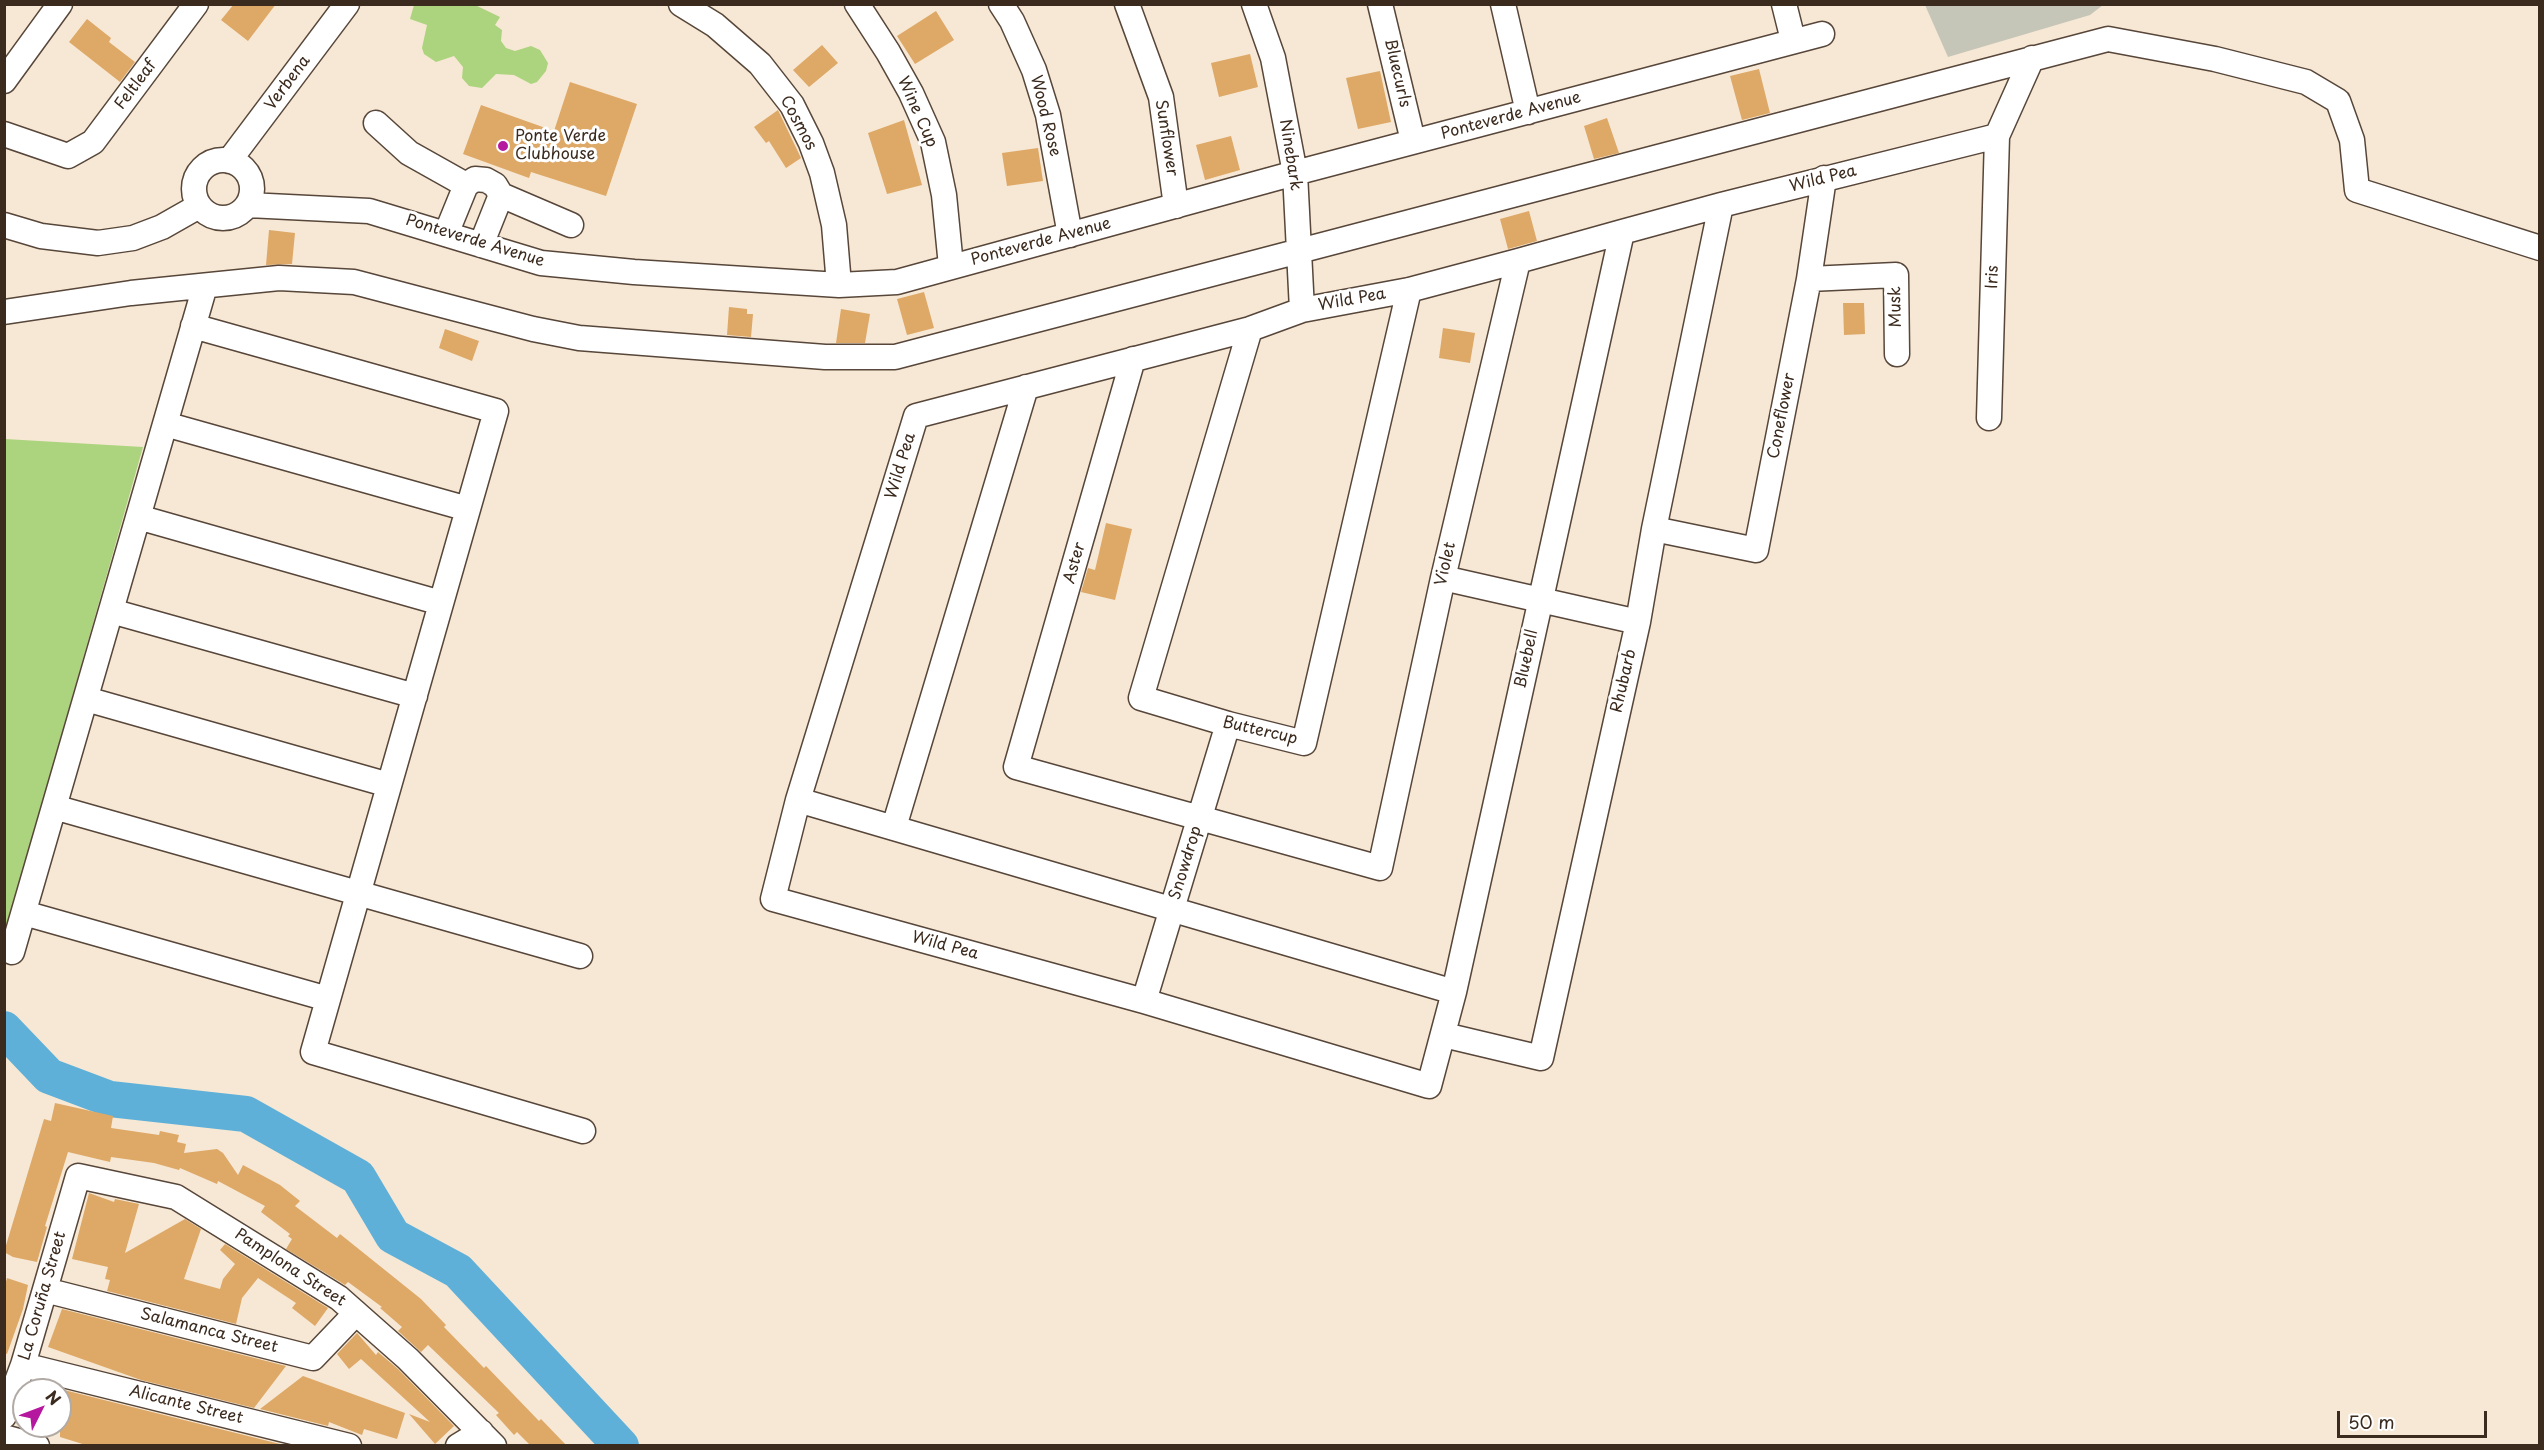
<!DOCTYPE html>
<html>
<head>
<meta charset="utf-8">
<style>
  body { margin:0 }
  #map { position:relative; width:2544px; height:1450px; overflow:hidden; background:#f6e8d4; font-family:"Playpen Sans",sans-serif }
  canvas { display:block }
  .frame { position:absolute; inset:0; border:6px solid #3b2a1e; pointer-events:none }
  .north { position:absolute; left:12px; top:1378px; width:60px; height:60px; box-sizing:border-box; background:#fff; border:2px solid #b1aaa5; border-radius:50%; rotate:48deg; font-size:16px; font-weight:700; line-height:24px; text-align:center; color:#3b2a1e }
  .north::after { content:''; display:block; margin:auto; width:21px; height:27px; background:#b5179e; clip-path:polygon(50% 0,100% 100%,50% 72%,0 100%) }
  .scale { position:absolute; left:2337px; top:1411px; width:150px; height:27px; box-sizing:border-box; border:3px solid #3b2a1e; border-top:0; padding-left:8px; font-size:18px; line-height:21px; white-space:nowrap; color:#3b2a1e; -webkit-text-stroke:4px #fff; paint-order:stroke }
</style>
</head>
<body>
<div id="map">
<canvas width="2544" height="1450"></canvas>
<div class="frame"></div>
<div class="north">N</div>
<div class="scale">50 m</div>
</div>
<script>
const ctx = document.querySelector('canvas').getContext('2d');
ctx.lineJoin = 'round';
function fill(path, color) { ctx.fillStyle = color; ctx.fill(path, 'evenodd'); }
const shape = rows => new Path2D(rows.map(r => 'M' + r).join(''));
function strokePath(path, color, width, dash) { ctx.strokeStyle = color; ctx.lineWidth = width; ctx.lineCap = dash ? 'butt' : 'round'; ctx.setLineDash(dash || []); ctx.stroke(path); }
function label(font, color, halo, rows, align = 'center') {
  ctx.font = font + ' "Playpen Sans",sans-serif'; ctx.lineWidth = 6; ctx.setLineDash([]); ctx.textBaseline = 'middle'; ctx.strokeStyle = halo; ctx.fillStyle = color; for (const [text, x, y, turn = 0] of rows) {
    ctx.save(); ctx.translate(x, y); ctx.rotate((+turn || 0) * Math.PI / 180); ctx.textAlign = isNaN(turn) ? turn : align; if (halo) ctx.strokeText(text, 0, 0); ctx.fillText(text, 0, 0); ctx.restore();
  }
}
fill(shape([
  [1925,5,2103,5,2090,15,1948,57]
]), '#c5c5b8');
fill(shape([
  [414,5,475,5,500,17,495,25,502,30,501,41,506,48,515,51,531,46,540,50,548,63,546,71,537,82,531,84,514,75,496,74,482,88,469,86,462,78,463,67,454,56,436,62,424,54,422,48,427,25,410,19],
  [5,439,143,447,5,934,4,439]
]), '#acd37d');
strokePath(shape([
  [4,1029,49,1076,110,1099,246,1114,358,1177,393,1236,458,1271,621,1446]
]), '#5eb0d9', 36);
fill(shape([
  [234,4,276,4,248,41,221,20],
  [936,11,954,40,915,64,897,36],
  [87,19,111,38,109,42,135,62,120,82,69,42],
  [822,45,838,63,809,87,793,70],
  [1250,54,1258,87,1219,97,1211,63],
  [1759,69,1770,113,1742,120,1730,76],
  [1380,71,1391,122,1358,129,1346,78],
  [570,82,637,104,606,196,531,172,529,178,463,154,481,105,554,131],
  [778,110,801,158,786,168,769,141,766,143,754,127],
  [1607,118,1619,153,1594,159,1584,126],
  [904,120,922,185,887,194,868,133],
  [1231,136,1240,170,1205,180,1196,145],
  [1038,148,1043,181,1007,186,1002,153],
  [1529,211,1537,241,1508,249,1500,219],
  [269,230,295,233,292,264,266,265],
  [924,292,934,328,907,335,897,299],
  [1843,303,1864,303,1865,334,1844,335],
  [729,307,747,309,747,314,753,314,751,337,727,335],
  [841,309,870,314,865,343,836,343],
  [1443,328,1475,333,1470,363,1439,358],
  [445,329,479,341,472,361,439,348],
  [1106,523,1132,529,1115,600,1081,592,1088,568,1095,570],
  [55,1103,113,1116,111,1128,159,1135,160,1131,179,1135,177,1142,186,1144,184,1153,217,1149,223,1153,238,1175,243,1165,280,1185,300,1201,295,1206,337,1238,340,1234,421,1299,446,1325,444,1327,484,1368,486,1366,539,1421,541,1419,567,1446,531,1446,517,1432,514,1435,496,1415,499,1413,428,1345,421,1352,398,1331,402,1327,380,1308,382,1307,348,1282,345,1285,286,1249,292,1239,288,1236,290,1234,261,1212,265,1206,218,1181,217,1184,180,1168,179,1170,154,1163,111,1157,110,1162,68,1152,45,1226,47,1227,37,1262,13,1257,4,1252,44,1119,51,1121],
  [89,1193,114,1202,115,1199,139,1204,125,1253,185,1219,201,1229,184,1279,220,1289,223,1279,235,1264,220,1250,225,1244,328,1308,315,1326,292,1308,296,1303,258,1278,242,1298,236,1324,107,1291,110,1280,105,1279,108,1267,72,1259],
  [7,1278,28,1285,23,1309,7,1354,4,1353,4,1289],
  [62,1309,286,1366,254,1408,141,1380,48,1347],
  [357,1333,376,1355,378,1352,398,1369,454,1426,435,1444,409,1414,430,1422,361,1359,349,1369,337,1354],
  [303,1376,405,1413,397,1439,364,1429,362,1435,329,1422,328,1426,260,1409],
  [60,1389,288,1446,89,1446,60,1437]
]), '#dea867');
const minor = shape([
  [681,4,715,25,760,64,792,105,811,143,822,173,834,225,839,285],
  [857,4,888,52,911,93,933,142,944,195,951,266],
  [1001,4,1012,21,1034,70,1048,115,1070,235],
  [1127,4,1161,97,1176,206],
  [1254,4,1273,58,1295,173,1302,310],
  [1380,4,1413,141],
  [1503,4,1528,112],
  [1784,4,1793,40],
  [4,81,60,4],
  [376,123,409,153,466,185],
  [4,134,68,156,93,142,196,4],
  '194 189a29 29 0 1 1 58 0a29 29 0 1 1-58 0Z',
  [229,161,347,4],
  [501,195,571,225],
  [248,205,369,211,541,263,634,272,839,285,897,282,1295,173,1822,34],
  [4,225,41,236,98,243,133,238,162,227,199,206],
  [1622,232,1454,992,1429,1086,1144,1001,773,899,798,800,916,416,1250,329,1302,310,1409,290,1518,261,1622,232,1721,205,1997,136],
  [446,234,466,185,475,179,486,180,495,185,501,195,481,245],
  [1809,279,1896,275,1897,354],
  [4,312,131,293,279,278,354,282,533,329,579,338,825,357,895,357,2108,39,2215,59,2306,82,2338,101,2352,140,2357,190,2540,248],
  [193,326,496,411,313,1052,583,1131],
  [1250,329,1141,698,1228,724,1304,743,1409,290],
  [1133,359,1016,767,1380,868,1443,578,1518,261],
  [1989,418,1997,136,2032,58],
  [165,424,468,509],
  [138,517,441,603],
  [1654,529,1756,550,1809,279,1824,178],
  [1443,578,1638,622],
  [111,611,415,696],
  [86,699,389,785],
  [798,800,1454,992],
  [54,807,580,956],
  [894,827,1026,387],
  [24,913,328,999],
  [12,952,205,286],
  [1144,1001,1228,724],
  [1444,1035,1541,1058,1638,622,1654,529,1721,205],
  [45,1290,313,1358,356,1313],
  [23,1365,349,1446],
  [4,1416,23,1365,78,1176,176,1197,339,1298,408,1359,494,1446],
  [4,1437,37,1446],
  [458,1446,481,1432]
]);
strokePath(minor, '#574639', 27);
strokePath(minor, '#fff', 24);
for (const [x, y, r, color] of [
  [503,146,6,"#b5179e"]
]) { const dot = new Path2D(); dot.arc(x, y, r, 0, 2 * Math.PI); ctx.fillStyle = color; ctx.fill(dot); strokePath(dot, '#fff', 2); }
label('16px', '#3b2a1e', '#fff', [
  ["Bluecurls",1397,73,77],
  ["Verbena",288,83,-53],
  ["Feltleaf",136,85,-53],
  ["Wine Cup",917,112,66],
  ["Wood Rose",1045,116,76],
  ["Ponteverde Avenue",1511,116,-15],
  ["Cosmos",798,123,62],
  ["Sunflower",1166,138,81],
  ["Ninebark",1290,155,81],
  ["Wild Pea",1823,179,-14],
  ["Ponteverde Avenue",475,241,17],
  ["Ponteverde Avenue",1041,242,-15],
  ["Iris",1993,277,-88],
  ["Wild Pea",1352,300,-10],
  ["Musk",1896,307,-91],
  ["Coneflower",1782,416,-79],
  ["Wild Pea",901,466,-73],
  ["Aster",1075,563,-74],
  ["Violet",1446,564,-77],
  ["Bluebell",1527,659,-78],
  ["Rhubarb",1624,681,-77],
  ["Buttercup",1260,731,13],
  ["Snowdrop",1186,863,-73],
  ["Wild Pea",945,946,15],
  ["Pamplona Street",290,1268,33],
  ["La Coruña Street",43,1296,-74],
  ["Salamanca Street",209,1331,14],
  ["Alicante Street",186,1405,14]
]);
label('16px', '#3b2a1e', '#fff', [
  ["Ponte Verde",515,137],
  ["Clubhouse",515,155]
], 'left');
</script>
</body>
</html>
